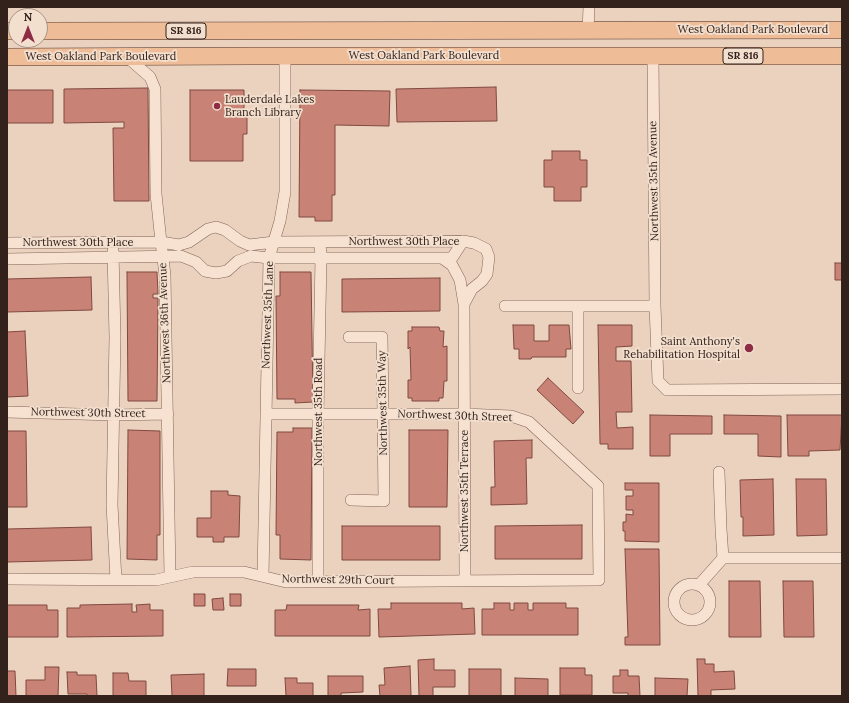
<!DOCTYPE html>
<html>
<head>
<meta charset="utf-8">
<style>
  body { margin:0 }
  #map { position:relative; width:849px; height:703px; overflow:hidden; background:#ebd2bf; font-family:Lora,serif }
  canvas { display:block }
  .frame { position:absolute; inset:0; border:8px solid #33211c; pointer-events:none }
  .north { position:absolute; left:8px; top:8px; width:40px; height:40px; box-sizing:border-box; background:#f3dfce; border:1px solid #a69387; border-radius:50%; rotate:0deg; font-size:11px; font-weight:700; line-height:16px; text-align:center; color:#33211c }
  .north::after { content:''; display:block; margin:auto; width:14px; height:18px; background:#8e2b45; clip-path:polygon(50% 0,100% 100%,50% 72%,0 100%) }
</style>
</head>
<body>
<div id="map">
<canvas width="849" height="703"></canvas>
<div class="frame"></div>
<div class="north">N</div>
</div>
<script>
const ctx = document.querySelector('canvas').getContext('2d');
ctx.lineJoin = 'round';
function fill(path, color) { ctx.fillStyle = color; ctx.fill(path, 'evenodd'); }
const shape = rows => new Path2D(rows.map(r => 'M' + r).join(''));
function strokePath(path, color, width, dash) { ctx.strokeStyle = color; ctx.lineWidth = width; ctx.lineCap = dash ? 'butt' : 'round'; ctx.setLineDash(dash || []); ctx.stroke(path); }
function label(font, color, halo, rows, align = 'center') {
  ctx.font = font + ' Lora,serif'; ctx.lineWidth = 3.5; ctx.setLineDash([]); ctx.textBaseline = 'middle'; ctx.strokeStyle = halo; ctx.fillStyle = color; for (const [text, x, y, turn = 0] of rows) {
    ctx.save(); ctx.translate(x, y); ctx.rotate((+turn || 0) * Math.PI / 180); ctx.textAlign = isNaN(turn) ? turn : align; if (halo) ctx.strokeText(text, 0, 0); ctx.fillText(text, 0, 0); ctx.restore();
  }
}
const building = shape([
  [496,87,497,121,397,122,396,89,496,87],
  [148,88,149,201,114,201,113,128,124,128,124,122,64,123,64,89,148,88],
  [7,90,53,90,53,123,7,123,7,90],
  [190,90,244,90,244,117,247,117,247,134,243,134,243,161,190,161,190,90],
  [300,90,390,91,389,126,335,125,335,195,332,195,332,221,315,221,315,217,299,217,300,90],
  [552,151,580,151,580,160,587,160,587,187,581,187,581,201,554,201,554,187,544,187,544,160,552,160,552,151],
  [835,263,842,263,842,280,835,280,835,263],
  [127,272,157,272,158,294,153,294,153,298,158,298,157,401,128,401,127,272],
  [280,272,311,272,313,402,295,403,295,399,277,399,276,296,280,296,280,272],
  [91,277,92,310,7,312,7,279,91,277],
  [440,278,440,311,342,312,342,279,440,278],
  [513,325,534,325,534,341,549,341,549,325,569,325,571,349,566,349,566,357,532,357,531,359,519,359,519,349,514,349,513,325],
  [598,325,632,325,632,346,616,347,616,361,631,361,632,412,616,412,617,428,633,427,633,449,608,449,608,444,600,444,598,325],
  [412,327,439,327,440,331,444,331,443,347,447,346,447,381,444,381,443,398,439,398,439,401,412,401,412,398,408,398,408,380,411,380,410,347,408,349,408,331,412,331,412,327],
  [25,331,28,396,7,397,7,332,25,331],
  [548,378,584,412,573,424,537,390,548,378],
  [650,415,712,416,712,434,670,434,670,456,650,456,650,415],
  [724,415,781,416,781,457,758,456,758,434,724,434,724,415],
  [787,415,842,415,840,450,809,451,809,456,788,456,787,415],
  [293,428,312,428,311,560,280,559,280,535,276,535,277,432,293,432,293,428],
  [128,430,160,431,160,535,157,535,157,560,127,559,128,430],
  [409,430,448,430,447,507,409,507,409,430],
  [7,431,26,431,27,507,7,507,7,431],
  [532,440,532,458,526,458,527,504,491,505,491,487,495,487,494,441,532,440],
  [773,479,774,535,743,536,743,517,741,517,740,480,773,479],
  [796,479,826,479,827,535,797,536,796,479],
  [625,483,659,483,659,542,625,541,625,531,623,531,623,522,626,522,626,514,633,515,633,510,626,510,626,496,633,496,633,490,625,490,625,483],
  [211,491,228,491,228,495,240,496,239,537,224,537,224,542,213,542,213,537,197,537,197,518,211,518,211,491],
  [582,525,582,559,495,559,495,526,582,525],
  [342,526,440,526,440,560,342,560,342,526],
  [91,527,92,560,7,562,7,529,91,527],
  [625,549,659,549,660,645,625,645,625,637,628,637,625,549],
  [729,581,760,581,761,637,729,637,729,581],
  [783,581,813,581,814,637,784,637,783,581],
  [194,594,205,594,205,606,194,606,194,594],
  [230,594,241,594,241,606,230,606,230,594],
  [223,598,224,610,213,610,212,599,223,598],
  [391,603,462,603,462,609,474,608,475,634,379,637,378,609,391,609,391,603],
  [494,603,510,603,510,610,514,610,514,603,528,603,528,610,533,610,533,603,566,603,566,608,578,608,578,635,482,635,482,609,494,609,494,603],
  [132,604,132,612,137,612,136,605,150,604,150,610,163,610,163,636,67,637,67,608,80,608,80,605,132,604],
  [7,605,47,605,47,610,58,610,58,637,7,637,7,605],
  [287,605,359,605,358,610,370,609,370,636,275,636,275,610,286,610,287,605],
  [434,659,434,670,455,670,455,687,433,687,433,696,419,696,418,660,434,659],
  [697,659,705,659,705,664,714,664,714,672,734,671,735,689,711,690,711,696,698,696,697,659],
  [410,666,411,696,380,696,379,685,385,685,384,668,410,666],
  [45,667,59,667,58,696,26,696,26,680,45,680,45,667],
  [560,668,585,668,585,675,592,675,592,695,560,695,560,668],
  [228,669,256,669,256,686,227,686,228,669],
  [469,669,501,669,501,696,469,696,469,669],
  [620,670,628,670,628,676,639,676,640,696,628,696,628,693,613,693,613,676,620,676,620,670],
  [7,671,15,671,16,696,7,696,7,671],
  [67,672,77,672,77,675,96,675,97,696,87,696,87,694,68,694,67,672],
  [113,673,128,673,129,681,146,681,146,696,113,696,113,673],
  [204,674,204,696,172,696,171,675,204,674],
  [328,676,363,676,363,692,341,693,341,696,328,696,328,676],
  [285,678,297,678,297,683,313,683,313,696,286,696,285,678],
  [515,678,548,679,548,696,515,696,515,678],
  [655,678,688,679,687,696,655,696,655,678]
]);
fill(building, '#c88376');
strokePath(building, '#80483f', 1);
const street = shape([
  [588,31,589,7],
  [653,56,655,306,658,381,667,390,842,389],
  [127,57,150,77,155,89,156,194,161,242,165,275,170,577],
  [7,243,161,242,179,245,189,242,208,229,216,227,225,230,240,241,249,245,274,242,463,241,474,243,486,249,489,257,487,274,482,281,472,289,464,304],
  [113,251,115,337,112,505,116,580],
  [442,258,452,258,463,241],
  [7,259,181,256,196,262,205,271,216,273,227,271,238,261,251,256,269,258,442,258,452,265,460,280,464,304,465,581],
  [505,306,655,306],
  [349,337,382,337,383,413,384,501,351,500],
  [578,388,578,306],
  [7,412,114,415,168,414],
  [719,472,721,529,723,558],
  [263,576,269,258,280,221,285,192,285,56],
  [7,579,156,580,193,572,244,572,286,582,599,580,598,486,529,422,511,416,464,414,266,414],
  [318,582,318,413,321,258,320,242],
  '674 602a18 18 0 1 1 36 0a18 18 0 1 1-36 0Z',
  [699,585,723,558,842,558]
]);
const primary = shape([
  [7,31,16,31],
  [40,31,842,30],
  [7,57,250,56,842,56]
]);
strokePath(street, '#826458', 12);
strokePath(primary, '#50342d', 18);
strokePath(street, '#f7e2d1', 11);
strokePath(primary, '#eebd97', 17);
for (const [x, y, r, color] of [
  [217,106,4,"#8e2b45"],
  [749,348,5,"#8e2b45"]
]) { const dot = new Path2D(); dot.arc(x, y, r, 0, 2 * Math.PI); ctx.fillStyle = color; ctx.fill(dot); strokePath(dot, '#f3dfce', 1.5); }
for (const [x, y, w] of [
  [186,31,40],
  [743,56,40]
]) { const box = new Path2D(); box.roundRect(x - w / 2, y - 8, w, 16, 3); ctx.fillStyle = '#f3dfce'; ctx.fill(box); strokePath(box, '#33211c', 1); }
label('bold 10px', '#33211c', null, [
  ["SR 816",186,31],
  ["SR 816",743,56]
]);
label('11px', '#33211c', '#f3dfce', [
  ["West Oakland Park Boulevard",753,30],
  ["West Oakland Park Boulevard",424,56],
  ["West Oakland Park Boulevard",101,57],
  ["Northwest 35th Avenue",654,181,-91],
  ["Northwest 30th Place",404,242],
  ["Northwest 30th Place",78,243],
  ["Northwest 35th Lane",268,315,-88],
  ["Northwest 36th Avenue",165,323,-92],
  ["Northwest 35th Way",383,403,-91],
  ["Northwest 35th Road",319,412,-90],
  ["Northwest 30th Street",88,413,1],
  ["Northwest 30th Street",455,416,2],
  ["Northwest 35th Terrace",465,491,-90],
  ["Northwest 29th Court",338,580,1]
]);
label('11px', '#33211c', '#f3dfce', [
  ["Lauderdale Lakes",225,100],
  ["Branch Library",225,113],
  ["Saint Anthony's",740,342,"right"],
  ["Rehabilitation Hospital",740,355,"right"]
], 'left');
</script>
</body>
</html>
